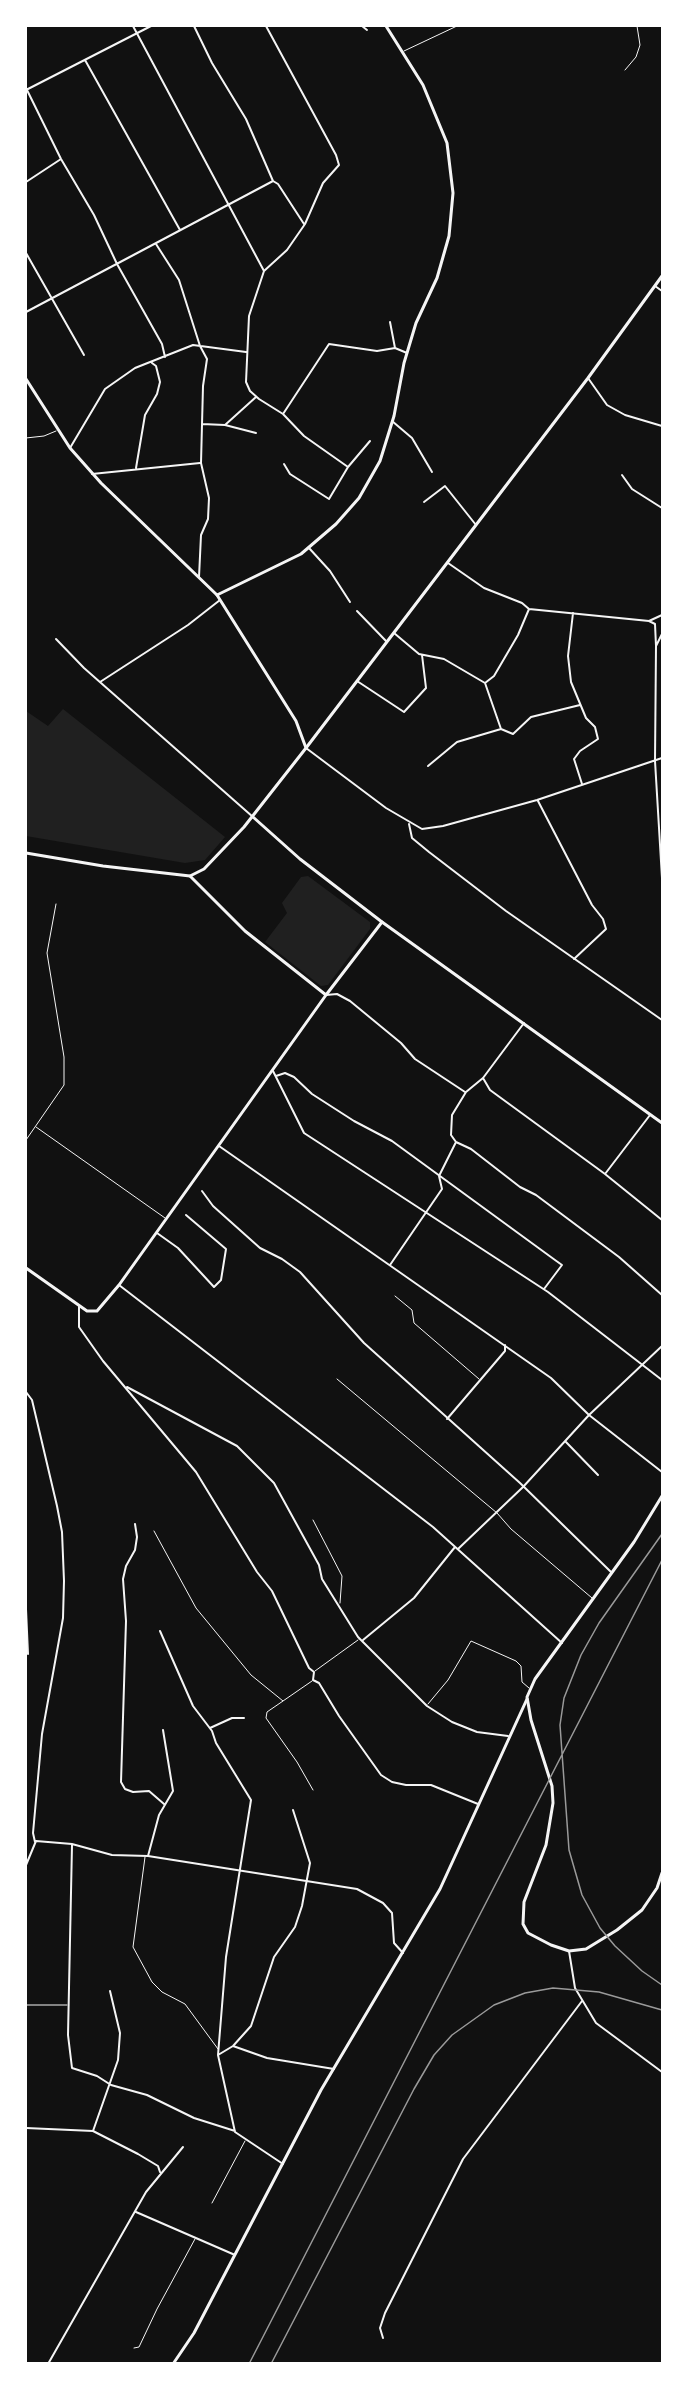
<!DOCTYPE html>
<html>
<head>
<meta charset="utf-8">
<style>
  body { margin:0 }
  #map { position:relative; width:688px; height:2389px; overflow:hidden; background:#111; font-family:"PT Sans Narrow",sans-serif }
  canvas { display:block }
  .frame { position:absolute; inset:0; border:27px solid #fff; pointer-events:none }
</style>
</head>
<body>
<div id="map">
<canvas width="688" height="2389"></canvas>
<div class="frame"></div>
</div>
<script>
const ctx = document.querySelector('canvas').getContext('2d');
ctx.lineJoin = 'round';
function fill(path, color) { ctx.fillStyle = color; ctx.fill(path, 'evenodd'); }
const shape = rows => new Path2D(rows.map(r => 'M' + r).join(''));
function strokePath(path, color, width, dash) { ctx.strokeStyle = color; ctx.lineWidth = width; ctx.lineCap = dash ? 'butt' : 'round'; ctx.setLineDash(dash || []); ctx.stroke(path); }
fill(shape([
  [63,709,225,837,205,860,185,863,26,836,26,711,48,726],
  [308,876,370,922,370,929,328,985,321,986,265,942,287,913,282,903,301,877]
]), '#202020');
strokePath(shape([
  [404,51,457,26],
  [625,70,636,57,640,45,637,26],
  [26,438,44,436,56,431],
  [36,1127,165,1218],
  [26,1140,64,1085,64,1057,47,953,56,904],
  [395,1296,412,1310,414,1323,479,1379],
  [337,1379,497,1513,511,1529,592,1598],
  [313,1520,342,1576,340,1603],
  [154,1531,196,1608,251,1675,283,1701,267,1712,266,1718,297,1762,313,1790],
  [315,1671,358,1640],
  [283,1701,312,1681],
  [428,1704,448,1680,471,1641,516,1661,521,1666,522,1682,529,1688],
  [145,1857,133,1947,152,1982,162,1992,185,2004,218,2049],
  [26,2005,67,2005],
  [212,2203,245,2141],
  [134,2348,139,2347,157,2309,195,2239]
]), '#f5f5f5', 1);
strokePath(shape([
  [133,26,264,271],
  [194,26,212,63,246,119,273,181,278,184,304,224],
  [266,26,336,155,339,165,323,183,305,224,287,250,264,271,249,316,246,382,250,391,259,399,283,414,304,436,348,467,370,441],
  [362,26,367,30],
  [85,60,180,230],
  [26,88,61,159,94,215,117,264,162,344,165,357],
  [26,90,151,26],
  [26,182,61,159],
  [156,244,179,280,200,346,207,359,203,386,201,463,209,498,208,519,201,535,199,577],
  [26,253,84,355],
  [655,286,662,291],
  [26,312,273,181],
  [390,322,395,348],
  [588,378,607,405,625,415,662,426],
  [283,414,329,344,377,351,395,348,407,353],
  [392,421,412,438,432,472],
  [202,424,225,425,256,397],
  [225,425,256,433],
  [70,448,105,389,135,368,193,345,246,352],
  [284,464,290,474,329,499,348,467],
  [136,468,145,415,157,394,160,382,156,366,152,363],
  [92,474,200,463],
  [622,475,632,489,662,508],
  [424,502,445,486,476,525],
  [309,548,330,571,350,602],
  [448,563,484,588,522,603,529,609,649,621,662,615],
  [357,611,386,641],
  [573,613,568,656,571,682,586,718,595,727,598,739,580,751,574,759,582,784],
  [649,621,655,624,656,646,662,634],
  [394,633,419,654,444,659,485,683,501,729,513,734,531,717,580,705],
  [56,639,84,668,253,817],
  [656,646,655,761,662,878],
  [357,681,404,712,426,688,422,655],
  [100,682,188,625,220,600],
  [485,683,494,676,518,635,529,609],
  [306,748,386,808,422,829,443,826,537,800,662,758],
  [428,766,457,742,501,729],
  [538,801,592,905,603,919,606,929,574,959],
  [409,824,412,838,429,852,506,911,662,1020],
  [326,995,337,994,350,1001,401,1043,415,1059,465,1092],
  [273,1071,304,1133,548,1292,662,1380],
  [276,1076,285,1073,294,1077,312,1094,354,1121,392,1141,555,1260,562,1265,544,1289],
  [483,1078,490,1090,605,1174,662,1220],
  [456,1142,471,1149,520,1187,536,1195,619,1257,662,1295],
  [219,1146,551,1378,589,1415,662,1472],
  [605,1174,650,1115],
  [202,1191,213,1206,260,1248,282,1259,300,1272,364,1343,520,1483,611,1572],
  [157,1233,178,1248,214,1287,221,1280,226,1249,186,1215],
  [390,1265,442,1189,439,1176,456,1142,451,1135,452,1115,466,1092,483,1078,524,1023],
  [119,1285,433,1527,562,1643],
  [79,1306,79,1327,103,1361,196,1472,257,1572,272,1591,309,1668,314,1672,313,1680,319,1683,339,1716,381,1775,392,1782,406,1785,431,1785,478,1804],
  [127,1387,237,1446,274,1483,319,1565,322,1579,358,1637,427,1706,452,1722,477,1732,508,1736],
  [26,1392,32,1400,57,1506,62,1532,64,1581,63,1618,42,1734,33,1833,35,1842],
  [447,1419,505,1351,505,1345],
  [565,1441,598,1475],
  [135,1524,137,1537,135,1550,126,1566,123,1579,126,1621,121,1782,125,1789,133,1792,149,1791,164,1804],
  [458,1549,523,1487,589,1415,662,1346],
  [26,1609,28,1654],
  [160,1631,193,1706,212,1731,216,1743,251,1800,226,1957,218,2055,235,2132,283,2164],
  [363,1640,414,1598,455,1547],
  [210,1728,232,1718,244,1718],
  [72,1845,68,2035,72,2068,97,2076,111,2085,147,2095,194,2118,235,2131],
  [148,1856,159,1815,173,1791,163,1730],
  [26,1865,36,1841,72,1844,112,1855,148,1856,357,1889,383,1903,392,1913,394,1943,403,1953],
  [569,1951,575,1988,596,2023,662,2072],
  [233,2046,267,2058,334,2069],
  [218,2055,233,2046,251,2026,274,1957,295,1927,302,1906,310,1863,293,1810],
  [26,2128,93,2131,138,2154,158,2166,160,2172],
  [93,2131,118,2060,120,2033,110,1991],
  [136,2212,235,2255],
  [383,2338,380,2328,385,2313,463,2159,582,2001],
  [48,2364,146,2192,183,2147]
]), '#f5f5f5', 2);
strokePath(shape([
  [26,379,70,448,101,483,217,595],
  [306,748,588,378,662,276],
  [190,876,245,931,326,995],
  [26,1268,87,1311,97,1311,119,1285,326,995,382,922],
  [173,2364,194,2333,321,2090,440,1889,527,1699]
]), '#f5f5f5', 3);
strokePath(shape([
  [253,817,300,859,382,922,662,1123],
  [26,853,103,866,190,876,204,869,244,827,306,748,296,721,217,595,301,554,336,524,359,498,380,461,394,416,404,363,416,323,437,278,449,236,453,193,447,143,423,85,386,26],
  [662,1496,634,1542,535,1679,527,1697,531,1720,552,1786,553,1803,546,1845,524,1902,523,1924,528,1933,551,1945,569,1951,586,1949,617,1930,642,1910,657,1888,662,1873]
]), '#f5f5f5', 3);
strokePath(shape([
  [662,1534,599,1623,581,1655,564,1698,560,1725,569,1850,582,1895,600,1928,615,1946,642,1971,662,1985],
  [249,2364,662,1560],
  [271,2364,414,2089,434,2055,452,2035,494,2005,525,1993,553,1988,599,1992,662,2010]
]), '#9a9a9a', 1.5);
</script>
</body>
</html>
